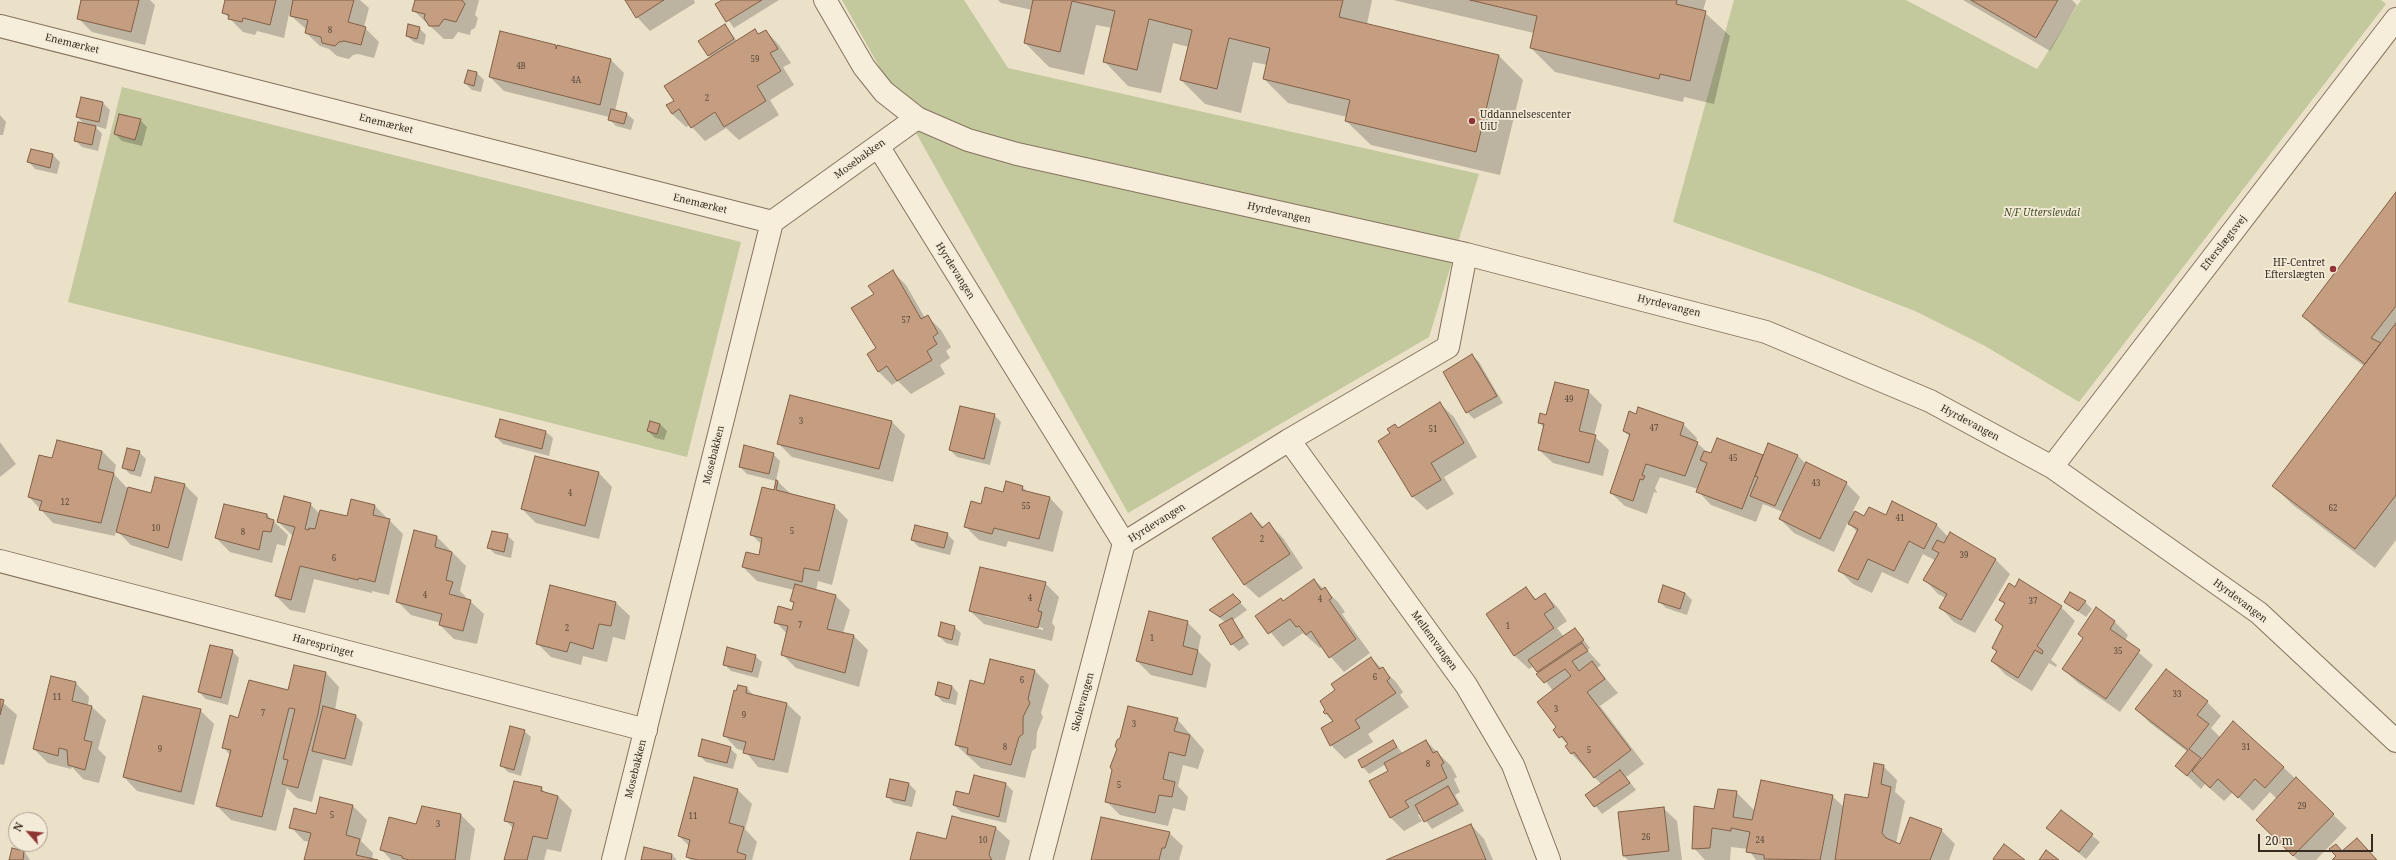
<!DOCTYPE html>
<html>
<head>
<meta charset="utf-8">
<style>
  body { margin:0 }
  #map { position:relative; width:2396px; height:860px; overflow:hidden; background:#ebe1c8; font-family:"Noto Serif",serif }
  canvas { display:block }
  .north { position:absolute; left:8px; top:812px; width:40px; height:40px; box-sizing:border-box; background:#f3ebd7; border:1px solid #a89f8e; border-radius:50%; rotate:297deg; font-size:11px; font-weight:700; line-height:16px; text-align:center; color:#372c21 }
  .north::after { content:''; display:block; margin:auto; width:14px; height:18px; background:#8f3434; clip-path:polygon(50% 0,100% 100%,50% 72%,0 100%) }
  .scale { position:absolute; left:2258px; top:834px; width:115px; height:18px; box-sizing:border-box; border:2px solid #372c21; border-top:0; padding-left:5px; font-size:12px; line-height:14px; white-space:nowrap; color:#372c21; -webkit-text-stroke:3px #f3ebd7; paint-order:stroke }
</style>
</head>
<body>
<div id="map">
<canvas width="2396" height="860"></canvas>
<div class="north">N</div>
<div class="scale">20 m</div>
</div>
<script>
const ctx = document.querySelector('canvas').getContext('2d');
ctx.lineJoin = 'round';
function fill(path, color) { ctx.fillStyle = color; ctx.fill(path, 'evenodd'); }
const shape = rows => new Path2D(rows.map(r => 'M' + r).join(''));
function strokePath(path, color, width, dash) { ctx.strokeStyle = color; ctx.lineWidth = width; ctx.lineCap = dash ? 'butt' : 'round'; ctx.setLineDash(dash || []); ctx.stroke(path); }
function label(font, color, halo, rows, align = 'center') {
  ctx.font = font + ' "Noto Serif",serif'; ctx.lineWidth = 3.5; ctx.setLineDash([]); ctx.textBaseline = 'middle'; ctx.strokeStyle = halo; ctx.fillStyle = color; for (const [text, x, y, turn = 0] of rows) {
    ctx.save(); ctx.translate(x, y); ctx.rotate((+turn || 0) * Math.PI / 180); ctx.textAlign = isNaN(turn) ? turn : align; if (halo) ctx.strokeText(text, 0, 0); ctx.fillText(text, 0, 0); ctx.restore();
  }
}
fill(shape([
  [842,0,964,0,1008,68,1479,174,1429,337,1128,513],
  [1734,0,1906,0,2037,69,2081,0,2381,0,2386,4,2079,402,1985,346,1915,311,1820,274,1673,222],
  [122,87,741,242,687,457,68,302]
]), '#c3c89d');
fill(shape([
  [82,0,150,0,155,5,145,45,92,32,78,18],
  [226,0,360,0,369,8,364,27,379,42,374,58,358,54,353,55,349,59,337,56,329,49,320,46,306,33,307,30,289,14,284,38,257,31,255,35,243,32,223,12],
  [416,0,479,0,475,15,478,18,475,28,471,30,470,35,458,32,453,39,444,39,413,10],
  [626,0,694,0,695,3,650,31,637,17],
  [724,0,779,0,734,28,717,5],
  [998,0,1372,0,1367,24,1498,55,1523,80,1500,175,1371,145,1346,121,1347,117,1288,103,1264,79,1267,65,1253,62,1241,113,1205,104,1181,80,1189,47,1173,43,1161,93,1128,86,1104,61,1112,28,1096,25,1084,75,1049,67,1025,43,1032,10,1001,3],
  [1393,0,1706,0,1703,11,1730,36,1714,104,1684,97,1683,102,1555,72,1531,48,1534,33],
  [1963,0,2072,0,2077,5,2050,51],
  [725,25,737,41,754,30,759,35,766,31,779,45,791,63,783,67,794,85,770,100,779,115,739,140,726,128,705,141,690,125,686,127,672,114,675,101,711,58,709,55],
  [419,28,426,35,424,45,414,42,407,36],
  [501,33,610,59,624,73,615,111,627,114,634,120,631,130,616,126,609,119,609,117,504,91,490,77],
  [469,71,477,73,484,80,481,92,472,90,465,83],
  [103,103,110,110,106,129,95,126,102,134,98,151,82,147,75,140,85,125,77,117],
  [0,115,6,122,3,135,0,135],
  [140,120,147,127,142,146,122,141,115,134],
  [53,155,60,162,57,174,35,169,29,162],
  [2396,194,2396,540,2375,568,2293,505,2273,486,2364,366,2323,336,2303,316],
  [893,272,906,285,925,318,927,316,941,330,951,347,946,351,950,358,940,365,945,374,911,394,898,381,892,385,878,371,875,294],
  [1472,355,1479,362,1503,403,1474,419,1467,412,1444,372],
  [1588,391,1602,405,1594,436,1609,450,1603,476,1553,463,1539,450,1544,428,1539,422],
  [1440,404,1454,417,1477,457,1444,477,1454,494,1427,510,1413,497,1379,441],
  [994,415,1001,422,990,465,957,457,950,450],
  [891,421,905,435,893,482,792,457,778,443],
  [650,422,660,424,667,431,664,440,655,438,648,431],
  [1683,424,1697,438,1696,442,1708,453,1764,457,1769,444,1798,456,1806,464,1846,483,1860,497,1853,511,1865,517,1886,516,1893,503,1937,525,1948,537,1950,534,1996,560,2010,574,1975,633,1954,622,1941,608,1946,598,1938,594,1925,580,1936,561,1923,554,1908,584,1882,572,1872,593,1853,584,1840,571,1857,532,1848,522,1834,552,1794,533,1780,519,1783,512,1763,504,1756,522,1711,505,1698,491,1698,489,1660,477,1655,488,1657,493,1654,492,1647,514,1625,506,1611,493,1630,437,1624,431],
  [546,432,553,438,549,456,503,444,496,437],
  [57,441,102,451,116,465,114,474,127,488,152,494,184,484,198,498,182,561,131,545,116,530,115,536,53,523,29,497,53,459],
  [0,442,16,464,0,477],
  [139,452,146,459,141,477,130,474,123,467],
  [773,454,780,461,776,481,747,474,740,467],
  [599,473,612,487,599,539,536,523,522,509],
  [777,481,792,495,834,506,848,520,832,585,818,581,816,591,836,596,850,610,843,633,854,636,868,650,859,687,796,668,782,654,787,634,776,622,793,611,794,604,791,600,794,590,757,581,743,567,759,556,762,545,751,534,774,491],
  [1022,487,1028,492,1050,498,1063,512,1053,552,1008,541,1006,547,979,540,965,526,1004,493],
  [351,500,375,506,403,534,389,595,372,591,372,593,314,579,305,613,290,610,276,596,293,536,278,522,310,504,320,514,348,517],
  [1251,514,1264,527,1269,524,1283,538,1303,568,1259,598,1245,585,1214,538],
  [267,515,288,535,285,546,277,544,272,563,230,552,216,538],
  [947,534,954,541,950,555,919,547,912,540],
  [507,535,514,542,511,558,495,554,488,547],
  [437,537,466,566,460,591,466,597,465,599,470,601,484,614,477,644,454,639,440,625,441,623,411,615,397,601],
  [1314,580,1338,602,1345,612,1342,614,1370,653,1344,672,1322,647,1320,648,1303,633,1283,647,1257,616,1283,602],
  [1045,583,1059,597,1052,623,1055,627,1052,641,984,624,970,611],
  [985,614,1043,628,1043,630,985,616],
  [1526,588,1537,600,1545,594,1558,608,1567,621,1557,628,1564,637,1575,629,1590,648,1587,650,1601,665,1597,668,1618,693,1600,706,1644,764,1626,777,1636,790,1602,814,1587,795,1601,784,1571,753,1568,745,1554,730,1558,728,1553,691,1534,666,1529,669,1515,656,1487,615],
  [2016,588,2061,607,2075,621,2051,660,2057,665,2056,667,2049,663,2032,691,2006,675,1992,661,1997,653,1993,648,2003,627,1996,620,2005,605,2000,599],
  [1685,593,1692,600,1687,615,1666,608,1659,601],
  [1233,595,1247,610,1233,620,1249,644,1239,651,1232,644,1225,622,1210,610],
  [2065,602,2085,602,2092,609,2086,617],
  [616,603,630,616,625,640,613,637,607,662,583,656,581,665,551,657,537,643],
  [1187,622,1201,636,1198,651,1211,664,1206,688,1151,675,1137,661],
  [2115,622,2128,635,2125,641,2153,665,2120,712,2077,682,2063,669,2084,639],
  [954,627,961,633,958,646,946,643,939,636],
  [232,651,239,658,228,705,206,699,199,692],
  [755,656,762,662,758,678,731,671,724,664],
  [1371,658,1396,682,1403,692,1400,695,1409,707,1368,734,1373,742,1345,759,1331,745,1333,722,1325,713,1337,691],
  [991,660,1035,671,1049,685,1041,713,1043,717,1037,732,1036,748,1032,751,1025,778,981,768,956,745,984,685],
  [2166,670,2207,702,2221,716,2211,728,2220,737,2283,767,2347,828,2316,860,2298,860,2257,820,2277,799,2270,792,2253,811,2233,792,2224,801,2205,784,2201,789,2177,766,2188,752,2150,723,2136,709],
  [2200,758,2202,759,2197,765,2195,764],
  [326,673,339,687,335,710,356,716,363,723,352,766,323,759,312,802,297,798,287,788,276,831,231,820,217,806,230,755,223,747,239,719],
  [76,683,89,697,88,705,92,707,106,720,98,749,106,757,99,783,83,779,72,767,71,769,48,763,34,749],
  [952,686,958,693,956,705,943,702,936,695],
  [747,688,754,696,787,704,801,717,788,773,758,767,745,751,737,749,724,735,737,692],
  [0,700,17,715,4,765,0,764],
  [200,710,214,724,194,805,137,791,124,777],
  [1177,719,1204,750,1198,769,1183,765,1178,786,1188,797,1185,811,1173,808,1168,826,1120,815,1106,801],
  [524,731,531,737,521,776,508,772,501,765],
  [1393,741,1403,754,1426,741,1451,766,1457,777,1454,779,1460,792,1455,795,1464,811,1432,829,1421,814,1418,815,1422,821,1404,831,1390,817,1389,772,1386,764,1369,774,1363,767],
  [730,748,737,755,733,769,706,762,699,755],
  [1883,766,1897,780,1895,792,1905,801,1896,843,1901,845,1941,830,1955,844,1949,860,1756,860,1748,849,1731,847,1730,860,1705,860,1694,848,1715,810,1736,792,1755,811,1832,796,1844,807,1869,799],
  [975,777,1006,784,1013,791,1006,823,961,812,954,805,970,795],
  [694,778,738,790,752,804,745,829,757,842,752,860,690,860,687,857,690,847,679,836],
  [891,780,909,784,916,791,912,807,894,803,887,796],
  [541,788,546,793,558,796,572,810,561,852,547,849,544,860,505,860,513,828,505,820],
  [321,798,353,806,367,820,361,841,373,853,372,859,374,860,305,860,310,842,304,841,291,827,316,815],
  [422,808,461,815,475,829,470,860,391,860,382,850,417,826],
  [1663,808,1677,821,1682,860,1628,860,1624,856],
  [2061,811,2100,842,2086,859,2048,828],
  [953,817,996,828,1010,841,1005,860,911,860,947,841],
  [1471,825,1484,839,1493,860,1389,860],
  [1169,833,1183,846,1179,860,1092,860],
  [24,851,30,860,10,860],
  [672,855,677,860,642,860]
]), '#0003');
const building = shape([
  [81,0,139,0,131,32,77,19,81,0],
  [225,0,276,0,270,25,243,18,242,22,228,19,229,15,222,13,225,0],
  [293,0,354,0,348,22,366,27,361,45,344,41,339,42,335,46,322,43,321,37,305,33,308,20,290,16,293,0],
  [415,0,462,0,465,4,456,22,444,19,439,26,429,26,424,18,425,14,412,11,415,0],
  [625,0,664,0,636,18,625,0],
  [722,0,762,0,726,22,715,4,722,0],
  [1033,0,1343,0,1339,17,1499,55,1476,152,1345,121,1350,100,1263,79,1270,48,1229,38,1217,89,1180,80,1192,30,1149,19,1137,70,1103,62,1115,11,1072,1,1060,52,1024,43,1033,0],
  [1470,0,1677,0,1676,4,1706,11,1690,81,1660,74,1659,79,1530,48,1537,16,1470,0],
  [1971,0,2058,0,2036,38,1971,0],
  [408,24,420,27,417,39,406,36,408,24],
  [725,24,734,39,708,56,698,41,725,24],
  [755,29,758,34,766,30,778,49,770,53,781,71,757,86,766,101,724,127,715,112,691,128,679,109,672,114,666,105,674,101,664,86,755,29],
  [500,31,556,45,556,49,557,45,611,59,600,105,489,77,500,31],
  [468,70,477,72,474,86,464,83,468,70],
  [81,97,103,102,99,122,76,117,81,97],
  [611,109,627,113,624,124,608,120,611,109],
  [119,114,141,119,135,140,114,134,119,114],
  [78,122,96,126,92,145,74,141,78,122],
  [31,149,53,154,50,168,27,162,31,149],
  [2396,192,2396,306,2371,338,2381,343,2365,364,2302,316,2396,192],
  [893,270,921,319,928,315,938,333,933,337,937,344,927,351,932,360,897,381,887,366,878,372,867,354,876,348,851,308,874,294,868,286,893,270],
  [2396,323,2396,495,2355,549,2272,486,2396,323],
  [1472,354,1497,396,1466,413,1443,372,1472,354],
  [1555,382,1589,390,1579,431,1596,435,1589,463,1538,450,1544,424,1538,423,1540,413,1546,415,1555,382],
  [790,395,892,421,879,469,777,444,790,395],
  [1440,402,1464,443,1431,463,1441,480,1412,497,1378,441,1390,433,1387,429,1395,424,1398,428,1440,402],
  [960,406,995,414,984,459,949,450,960,406],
  [1638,407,1684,423,1680,435,1698,442,1685,476,1646,464,1642,475,1645,476,1643,480,1640,479,1633,501,1610,493,1630,434,1623,431,1629,411,1636,414,1638,407],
  [500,419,546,431,542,449,495,437,500,419],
  [650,421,660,424,657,434,647,431,650,421],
  [1717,438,1763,455,1742,509,1696,492,1707,463,1700,460,1704,451,1711,453,1717,438],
  [57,440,102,451,98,469,114,473,101,523,39,510,42,501,28,497,39,455,52,458,57,440],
  [1768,443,1798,455,1775,506,1750,496,1758,477,1755,476,1768,443],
  [744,445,774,453,769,474,739,467,744,445],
  [127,448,140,451,134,471,122,468,127,448],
  [535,456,599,472,585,526,521,509,535,456],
  [1806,462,1847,482,1820,539,1779,519,1806,462],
  [155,477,185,484,168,548,116,532,128,487,151,493,155,477],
  [776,480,778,481,776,490,835,505,819,571,804,568,802,582,742,567,746,552,759,555,762,538,750,535,762,487,774,490,776,480],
  [1006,481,1023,486,1022,490,1050,497,1039,539,994,528,992,534,964,527,971,501,981,504,985,487,1003,492,1006,481],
  [284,496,311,503,305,529,309,530,309,528,315,529,320,510,347,516,351,499,375,505,373,515,390,519,375,582,359,578,358,580,300,566,291,600,275,596,295,527,277,522,284,496],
  [1892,501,1937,524,1924,549,1909,541,1894,571,1868,559,1858,580,1838,571,1858,529,1848,524,1855,511,1864,516,1869,507,1886,515,1892,501],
  [224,504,267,514,267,518,274,520,271,532,263,531,259,550,215,538,224,504],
  [1251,513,1262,528,1269,522,1290,554,1244,585,1212,538,1251,513],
  [915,525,948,533,944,548,911,540,915,525],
  [414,530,437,536,435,547,452,552,446,580,453,582,449,594,471,600,463,631,439,625,442,614,396,602,414,530],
  [492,531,508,534,504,552,487,548,492,531],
  [1950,532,1996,559,1961,620,1939,608,1947,594,1923,580,1939,553,1932,549,1937,540,1944,543,1950,532],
  [980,567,1046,582,1038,611,1042,612,1038,628,969,611,980,567],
  [1314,579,1321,590,1325,587,1332,598,1329,600,1356,639,1329,658,1311,631,1306,635,1299,626,1296,627,1290,619,1268,634,1255,616,1281,598,1283,601,1314,579],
  [2019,579,2062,606,2037,646,2043,651,2042,654,2035,650,2018,678,1991,661,1997,651,1992,648,2003,626,1995,620,2005,603,1999,600,2009,583,2015,587,2019,579],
  [795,584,836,595,827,629,854,635,845,673,781,655,788,626,774,623,778,606,792,610,794,602,790,601,795,584],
  [550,585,616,602,611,626,599,624,593,649,570,642,567,652,536,644,550,585],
  [1663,585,1685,593,1680,609,1658,602,1663,585],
  [1526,587,1535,600,1545,593,1554,607,1544,614,1554,628,1514,656,1486,614,1526,587],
  [2070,592,2086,601,2078,611,2064,602,2070,592],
  [1233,594,1241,602,1220,617,1209,610,1233,594],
  [2096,607,2115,621,2110,629,2140,650,2106,699,2062,669,2083,638,2078,634,2096,607],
  [1149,611,1188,621,1183,646,1198,650,1192,675,1136,661,1149,611],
  [1232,618,1243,637,1231,645,1219,625,1232,618],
  [941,622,955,626,952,640,938,636,941,622],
  [1575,628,1584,640,1537,672,1528,660,1575,628],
  [1582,643,1588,651,1572,661,1579,671,1592,661,1605,679,1587,692,1631,750,1594,778,1574,752,1571,754,1565,746,1568,744,1562,736,1559,738,1553,730,1556,727,1537,702,1571,676,1565,669,1544,683,1536,674,1582,643],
  [210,645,233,650,221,698,198,692,210,645],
  [727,647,756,655,752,672,723,665,727,647],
  [1371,657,1379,669,1383,667,1390,678,1387,681,1396,693,1355,720,1360,728,1330,746,1321,728,1333,721,1327,713,1325,714,1323,712,1325,710,1320,701,1335,690,1331,684,1371,657],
  [990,659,1035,670,1028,699,1030,703,1023,717,1023,734,1019,737,1011,765,967,754,968,748,955,745,970,680,984,684,990,659],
  [294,665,326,672,318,714,298,788,282,784,288,760,283,759,295,709,289,708,262,817,216,806,231,750,222,748,230,715,238,718,249,680,288,690,294,665],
  [2166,669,2208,701,2197,715,2209,724,2189,749,2201,758,2187,776,2175,766,2188,750,2135,709,2166,669],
  [51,676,76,682,72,701,92,706,84,740,92,742,85,770,68,765,67,750,59,748,58,756,33,749,51,676],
  [938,682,952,686,949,699,935,695,938,682],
  [738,685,747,687,746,693,787,703,774,760,743,753,746,742,723,736,734,690,736,691,738,685],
  [143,696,201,709,181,792,123,777,143,696],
  [0,699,4,700,0,715,0,699],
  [323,706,356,715,345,759,312,751,323,706],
  [1128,706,1178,718,1174,731,1190,735,1185,756,1169,752,1163,779,1175,782,1172,797,1159,795,1155,813,1105,802,1112,770,1110,767,1117,749,1115,746,1117,740,1120,738,1128,706],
  [2233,721,2284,767,2265,788,2255,779,2238,798,2218,779,2210,788,2192,771,2233,721],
  [510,726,525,730,514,770,500,766,510,726],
  [702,739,731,747,727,763,698,756,702,739],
  [1393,740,1397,747,1362,768,1358,760,1393,740],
  [1426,740,1433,753,1437,751,1444,763,1441,765,1447,778,1405,801,1409,807,1390,818,1369,781,1388,771,1384,763,1426,740],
  [1874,763,1884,765,1881,784,1891,787,1882,833,1886,838,1900,844,1910,817,1942,829,1930,860,1835,860,1845,794,1868,798,1874,763],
  [1620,770,1630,783,1594,807,1585,795,1620,770],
  [974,775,1006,783,999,817,953,805,956,791,969,794,974,775],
  [694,777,738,789,729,823,744,827,737,852,746,855,745,860,698,860,686,857,690,840,678,836,694,777],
  [2296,777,2334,814,2293,856,2256,820,2296,777],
  [890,779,909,783,905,801,886,797,890,779],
  [1761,780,1833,795,1820,860,1764,859,1764,855,1746,852,1750,832,1731,828,1731,831,1712,828,1710,848,1692,849,1694,806,1714,809,1718,789,1737,791,1733,817,1752,820,1761,780],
  [514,781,542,787,541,791,558,796,547,839,533,836,527,860,504,860,514,823,504,821,514,781],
  [1448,786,1458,804,1424,822,1415,805,1448,786],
  [320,797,353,805,346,835,360,839,356,855,378,860,304,860,311,833,289,828,294,808,316,814,320,797],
  [422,806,461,814,455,860,409,860,402,858,402,856,380,850,389,817,416,824,422,806],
  [1664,807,1669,851,1623,856,1618,812,1664,807],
  [2061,810,2093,834,2079,852,2046,828,2061,810],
  [952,816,996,827,989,855,992,860,910,860,917,832,946,839,952,816],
  [1101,817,1170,832,1165,848,1162,848,1159,860,1091,860,1101,817],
  [1471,824,1486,860,1386,860,1471,824],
  [2357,838,2377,860,2332,860,2336,856,2329,849,2336,844,2342,851,2357,838],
  [2004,844,2025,860,1994,860,1993,859,2004,844],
  [644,847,672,854,671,860,641,860,644,847],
  [12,848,24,851,23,860,9,860,12,848],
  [2046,850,2059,860,2039,860,2046,850]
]);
fill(building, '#c59e81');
strokePath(building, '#825f47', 1);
const street = shape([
  [825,0,864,67,884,92,917,118,968,140,1017,154,1466,254,1766,332,1930,401,2052,467,2259,613,2396,741],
  [0,26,772,222],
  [878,146,1124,543,1289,440,1448,347,1466,254],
  [1289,440,1466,685,1513,765,1549,860],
  [2052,467,2396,19],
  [0,561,646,730],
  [613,860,772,222,917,118],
  [1041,860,1124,543]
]);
strokePath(street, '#85735f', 24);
strokePath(street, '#f6eedb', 22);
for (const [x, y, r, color] of [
  [1472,121,4,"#8f3434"],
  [2333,269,4,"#8f3434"]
]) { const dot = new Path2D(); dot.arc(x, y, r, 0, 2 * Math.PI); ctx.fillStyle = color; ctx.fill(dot); strokePath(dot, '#f3ebd7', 1.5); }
label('8px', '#5a4839', null, [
  ["8",330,31],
  ["59",755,60],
  ["4B",521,67],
  ["4A",576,81],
  ["2",707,99],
  ["57",906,321],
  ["49",1569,400],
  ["3",801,422],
  ["47",1654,429],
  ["51",1433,430],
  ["45",1733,459],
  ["43",1816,484],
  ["4",570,494],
  ["12",65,503],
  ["55",1026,507],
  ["62",2333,509],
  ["41",1900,519],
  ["10",156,529],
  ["5",792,532],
  ["8",243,533],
  ["2",1262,540],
  ["39",1964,556],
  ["6",334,559],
  ["4",425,596],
  ["4",1030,599],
  ["4",1320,600],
  ["37",2033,602],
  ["7",800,626],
  ["1",1508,627],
  ["2",567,629],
  ["1",1152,639],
  ["35",2118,652],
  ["6",1375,678],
  ["6",1022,681],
  ["33",2177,695],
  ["11",57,698],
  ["3",1556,710],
  ["7",263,714],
  ["9",744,716],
  ["3",1134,725],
  ["8",1005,748],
  ["31",2246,748],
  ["9",160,750],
  ["5",1589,751],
  ["8",1428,765],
  ["5",1119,786],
  ["29",2302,807],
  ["5",332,816],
  ["11",693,817],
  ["3",438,825],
  ["26",1646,838],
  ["10",983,841],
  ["24",1760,841]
]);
label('10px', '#372c21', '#f3ebd7', [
  ["Enemærket",72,44,14],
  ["Enemærket",386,124,14],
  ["Mosebakken",860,159,-36],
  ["Enemærket",700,204,14],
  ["Hyrdevangen",1279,213,13],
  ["Efterslægtsvej",2224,243,-52],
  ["Hyrdevangen",955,271,58],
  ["Hyrdevangen",1669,306,14],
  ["Hyrdevangen",1970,423,28],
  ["Mosebakken",714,455,-76],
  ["Hyrdevangen",1157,523,-32],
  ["Hyrdevangen",2240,601,37],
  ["Mellemvangen",1434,641,54],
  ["Harespringet",323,646,15],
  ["Skolevangen",1083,702,-75],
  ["Mosebakken",636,769,-76]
]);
label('10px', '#372c21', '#f3ebd7', [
  ["Uddannelsescenter",1480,115],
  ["UiU",1480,127],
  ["HF-Centret",2325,263,"right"],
  ["Efterslægten",2325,275,"right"]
], 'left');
label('italic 10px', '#475129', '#f3ebd7', [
  ["N/F Utterslevdal",2042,213]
]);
</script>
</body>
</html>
